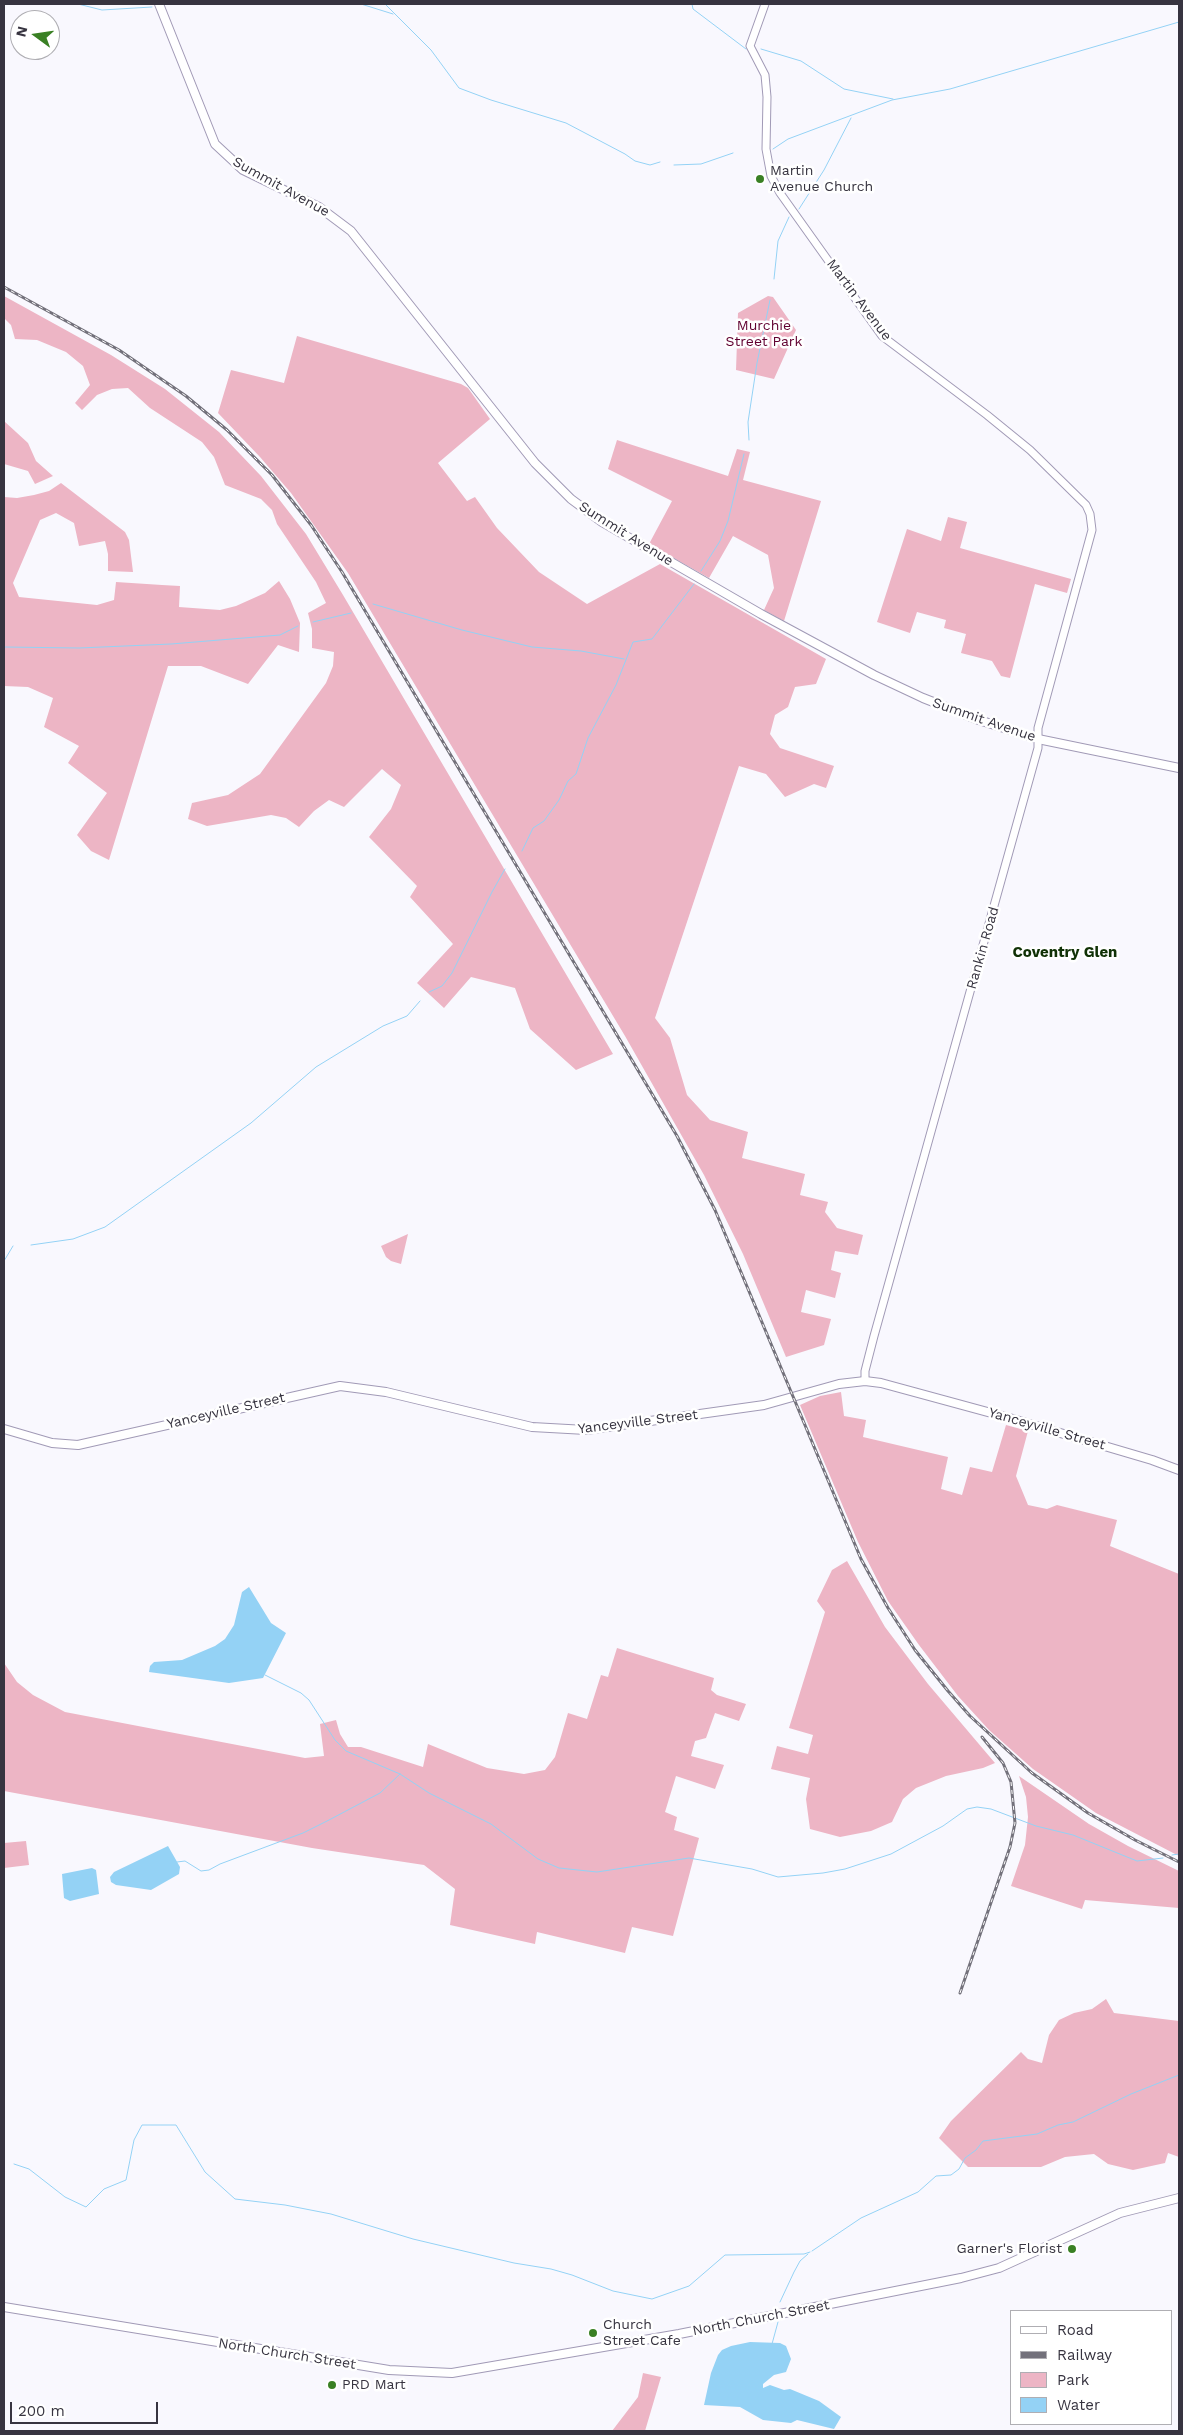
<!DOCTYPE html>
<html>
<head>
<meta charset="utf-8">
<style>
  body { margin:0 }
  #map { position:relative; width:1183px; height:2435px; overflow:hidden; background:#f9f8fe; font-family:"Work Sans",sans-serif }
  canvas { display:block }
  .frame { position:absolute; inset:0; border:5px solid #373440; pointer-events:none }
  .legend { position:absolute; left:1010px; top:2310px; width:162px; height:115px; box-sizing:border-box; background:#fff; border:1px solid #afaeb3; margin:0; padding:6px 9px; list-style:none; font-size:15px; color:#373440 }
  .legend li { display:flex; align-items:center; gap:10px; height:25px }
  .legend b { width:25px; border:1px solid #afaeb3 }
  .north { position:absolute; left:10px; top:10px; width:50px; height:50px; box-sizing:border-box; background:#fff; border:1px solid #afaeb3; border-radius:50%; rotate:284deg; font-size:14px; font-weight:700; line-height:20px; text-align:center; color:#373440 }
  .north::after { content:''; display:block; margin:auto; width:18px; height:22px; background:#3a8024; clip-path:polygon(50% 0,100% 100%,50% 72%,0 100%) }
  .scale { position:absolute; left:10px; top:2402px; width:148px; height:22px; box-sizing:border-box; border:2px solid #373440; border-top:0; padding-left:6px; font-size:15px; line-height:18px; white-space:nowrap; color:#373440; -webkit-text-stroke:4px #fff; paint-order:stroke }
</style>
</head>
<body>
<div id="map">
<canvas width="1183" height="2435"></canvas>
<div class="frame"></div>
<ul class="legend">
<li><b style="height:6px;background:#fff"></b>Road</li>
<li><b style="height:6px;background:#73717b"></b>Railway</li>
<li><b style="height:14px;background:#edb5c5"></b>Park</li>
<li><b style="height:14px;background:#94d2f5"></b>Water</li>
</ul>
<div class="north">N</div>
<div class="scale">200 m</div>
</div>
<script>
const ctx = document.querySelector('canvas').getContext('2d');
ctx.lineJoin = 'round';
function fill(path, color) { ctx.fillStyle = color; ctx.fill(path, 'evenodd'); }
const shape = rows => new Path2D(rows.map(r => 'M' + r).join(''));
function strokePath(path, color, width, dash) { ctx.strokeStyle = color; ctx.lineWidth = width; ctx.lineCap = dash ? 'butt' : 'round'; ctx.setLineDash(dash || []); ctx.stroke(path); }
function label(font, color, halo, rows, align = 'center') {
  ctx.font = font + ' "Work Sans",sans-serif'; ctx.lineWidth = 5; ctx.setLineDash([]); ctx.textBaseline = 'middle'; ctx.strokeStyle = halo; ctx.fillStyle = color; for (const [text, x, y, turn = 0] of rows) {
    ctx.save(); ctx.translate(x, y); ctx.rotate((+turn || 0) * Math.PI / 180); ctx.textAlign = isNaN(turn) ? turn : align; if (halo) ctx.strokeText(text, 0, 0); ctx.fillText(text, 0, 0); ctx.restore();
  }
}
fill(shape([
  [4,296,111,355,165,389,219,432,261,476,306,534,343,595,613,1054,576,1070,530,1029,515,988,471,977,444,1008,417,983,453,944,410,897,417,886,369,837,391,809,401,785,382,769,344,807,329,800,314,811,299,827,286,818,271,815,207,826,188,819,192,803,228,795,260,774,326,683,333,666,334,652,312,648,312,629,308,613,326,603,316,582,277,524,272,510,261,499,225,485,214,457,202,442,150,408,128,388,112,389,97,395,82,410,75,403,90,385,83,366,66,352,37,340,15,339,11,325,4,318],
  [768,296,773,297,796,330,774,379,736,370,738,313],
  [297,336,461,384,468,388,490,419,438,463,467,501,475,497,497,528,539,572,587,604,660,564,826,659,816,684,795,687,788,707,775,715,770,734,780,748,834,766,826,788,814,784,785,797,766,774,739,766,655,1018,670,1038,687,1095,710,1120,748,1132,742,1158,805,1174,800,1195,828,1202,825,1212,837,1228,863,1235,858,1255,835,1251,831,1270,841,1273,835,1298,806,1290,801,1312,831,1319,824,1345,786,1357,743,1254,704,1175,625,1036,348,573,291,493,260,457,218,413,231,370,284,383],
  [4,421,28,443,36,461,53,476,35,484,28,471,4,464],
  [617,440,728,476,737,449,750,452,743,480,821,501,784,621,764,610,774,588,768,555,733,536,709,578,649,544,672,501,608,469],
  [61,483,125,532,129,540,133,572,108,571,108,554,105,541,79,546,74,523,56,513,40,520,13,583,19,597,97,605,114,600,116,582,162,585,180,586,179,607,220,610,236,606,265,593,279,581,290,599,300,623,299,652,278,645,248,684,201,666,168,666,109,860,91,851,77,835,107,793,68,763,79,746,44,727,53,698,28,687,4,686,4,497,17,498,34,495,49,491],
  [948,517,967,522,960,548,1071,579,1067,593,1035,584,1010,678,1001,676,992,661,961,653,966,634,944,628,946,620,917,612,910,633,877,622,907,529,941,541],
  [408,1234,401,1264,391,1261,386,1257,381,1246],
  [841,1392,844,1416,866,1420,863,1437,948,1457,941,1489,962,1495,970,1467,992,1472,1006,1425,1028,1431,1016,1476,1028,1505,1047,1509,1057,1505,1117,1520,1110,1546,1179,1574,1179,1856,1096,1813,1033,1769,989,1730,958,1696,919,1645,888,1601,858,1542,800,1405,820,1396],
  [847,1561,885,1627,928,1684,995,1763,983,1768,946,1776,916,1788,903,1799,892,1822,871,1831,840,1837,810,1829,806,1799,810,1778,771,1769,777,1746,808,1754,813,1735,789,1728,825,1612,817,1601,832,1570],
  [617,1648,714,1678,711,1690,717,1695,746,1704,739,1721,715,1713,706,1738,695,1741,691,1756,724,1765,715,1789,676,1776,665,1812,677,1817,674,1830,699,1838,673,1936,632,1927,625,1953,537,1932,535,1944,450,1925,455,1889,424,1865,312,1848,4,1791,4,1663,17,1682,33,1695,65,1712,305,1758,324,1756,320,1724,336,1720,340,1734,348,1747,361,1747,423,1767,428,1744,487,1768,524,1774,545,1770,555,1757,568,1713,587,1719,601,1675,608,1677],
  [1019,1776,1089,1824,1128,1846,1179,1871,1179,1908,1085,1900,1082,1909,1011,1886,1025,1845,1028,1817,1026,1797],
  [26,1841,29,1865,4,1868,4,1843],
  [1106,1999,1114,2013,1179,2021,1179,2157,1168,2153,1165,2163,1133,2170,1108,2164,1094,2154,1065,2157,1041,2167,968,2167,939,2138,951,2121,1021,2052,1028,2059,1042,2063,1049,2035,1059,2020,1074,2013,1092,2009],
  [643,2373,661,2377,645,2431,612,2431,638,2397]
]), '#edb5c5');
fill(shape([
  [249,1587,271,1623,286,1633,263,1678,229,1683,149,1672,150,1666,154,1662,182,1660,215,1646,225,1639,234,1625,242,1592],
  [168,1846,180,1867,179,1874,151,1890,116,1885,111,1882,110,1877,114,1872],
  [92,1868,96,1870,99,1894,70,1901,64,1898,62,1874],
  [750,2342,780,2343,786,2346,791,2359,786,2372,774,2375,763,2384,763,2388,770,2385,784,2390,790,2389,819,2401,841,2417,834,2429,797,2420,791,2423,763,2420,740,2407,704,2405,711,2373,718,2355,722,2350,731,2346]
]), '#94d2f5');
strokePath(shape([
  [78,4,102,10,152,7],
  [195,4,234,4],
  [361,4,393,14],
  [385,4,431,50,459,88,491,100,566,123,625,154,635,161,650,165,660,162],
  [692,4,693,9,746,49],
  [761,49,801,61,844,89,893,99],
  [773,149,788,139,892,100,950,89,1179,22],
  [674,165,701,164,733,153],
  [799,209,824,170,851,118],
  [774,279,778,241,789,217],
  [749,440,748,422,757,363,770,300],
  [701,571,720,541,728,521,744,454],
  [373,604,462,630,532,647,581,651,624,659],
  [313,622,351,613],
  [4,647,79,648,171,644,280,635,298,626],
  [522,851,533,828,544,821,559,800,568,781,576,774,588,738,616,685,633,642,652,639,694,584],
  [429,992,442,986,452,973,492,892,505,869],
  [31,1245,73,1239,105,1227,251,1123,316,1067,383,1026,407,1016,420,1001],
  [4,1261,13,1246],
  [265,1675,301,1693,309,1700,335,1740,346,1751,400,1774,429,1793,491,1824,538,1859,559,1868,597,1872,689,1858,752,1869,778,1877,823,1873,845,1869,891,1854,943,1826,967,1809,977,1807,991,1809,1036,1826,1073,1835,1137,1861,1163,1858],
  [1172,1855,1179,1854],
  [177,1862,185,1861,201,1871,209,1870,220,1864,303,1833,329,1820,380,1793,400,1774],
  [14,2164,29,2169,65,2197,86,2207,104,2189,126,2180,134,2140,142,2125,176,2125,205,2172,235,2199,285,2205,331,2214,413,2239,514,2263,551,2269,572,2275,613,2291,652,2299,689,2286,725,2255,804,2254,810,2252],
  [812,2251,861,2218,918,2192,936,2176,951,2175,959,2169,965,2158,976,2150,983,2141,1037,2134,1058,2125,1073,2122,1131,2094,1179,2075],
  [780,2302,794,2272,800,2261,808,2254],
  [772,2344,778,2322]
]), '#94d2f5', 1);
const tertiary = shape([
  [765,4,750,46,765,75,767,97,766,149,771,176,780,193,882,336,987,415,1030,450,1086,505,1090,514,1092,530,1038,728,1038,748,874,1336,865,1371,865,1381]
]);
const secondary = shape([
  [159,4,215,144,243,170,319,207,351,231,535,463,571,499,602,522,761,614,874,675,923,698,979,720,1038,739,1179,768],
  [4,1429,52,1443,78,1445,340,1386,386,1392,532,1427,586,1430,764,1405,839,1384,865,1381,881,1383,1006,1417,1152,1460,1179,1470],
  [4,2307,389,2370,452,2373,679,2334,961,2278,999,2268,1120,2213,1179,2198]
]);
strokePath(tertiary, '#a19ab6', 9);
strokePath(secondary, '#a19ab6', 10);
strokePath(tertiary, '#fff', 7);
strokePath(secondary, '#fff', 8);
const rail = shape([
  [4,287,119,350,186,396,227,430,272,475,311,525,342,572,677,1136,715,1210,861,1559,888,1608,915,1650,948,1691,970,1716,1032,1773,1088,1813,1135,1840,1179,1862],
  [960,1993,1010,1847,1015,1823,1011,1782,1003,1763,982,1737]
]);
strokePath(rail, '#73717b', 3);
strokePath(rail, '#fff', 1, [4]);
for (const [x, y, r, color] of [
  [760,179,5,"#3a8024"],
  [1072,2249,5,"#3a8024"],
  [593,2333,5,"#3a8024"],
  [332,2385,5,"#3a8024"]
]) { const dot = new Path2D(); dot.arc(x, y, r, 0, 2 * Math.PI); ctx.fillStyle = color; ctx.fill(dot); strokePath(dot, '#fff', 2); }
label('14px', '#373440', '#fff', [
  ["Martin",770,171],
  ["Avenue Church",770,187],
  ["Garner's Florist",1062,2249,"right"],
  ["Church",603,2325],
  ["Street Cafe",603,2341],
  ["PRD Mart",342,2385]
], 'left');
label('14px', '#373440', '#fff', [
  ["Summit Avenue",281,187,29],
  ["Martin Avenue",859,300,53],
  ["Summit Avenue",626,534,32],
  ["Summit Avenue",984,720,19],
  ["Rankin Road",983,948,-74],
  ["Yanceyville Street",226,1411,-13],
  ["Yanceyville Street",638,1422,-7],
  ["Yanceyville Street",1047,1429,16],
  ["North Church Street",761,2318,-11],
  ["North Church Street",287,2354,9]
]);
label('14px', '#600030', '#fff', [
  ["Murchie",764,326],
  ["Street Park",764,342]
]);
label('bold 15px', '#113206', '#fff', [
  ["Coventry Glen",1065,953]
]);
</script>
</body>
</html>
